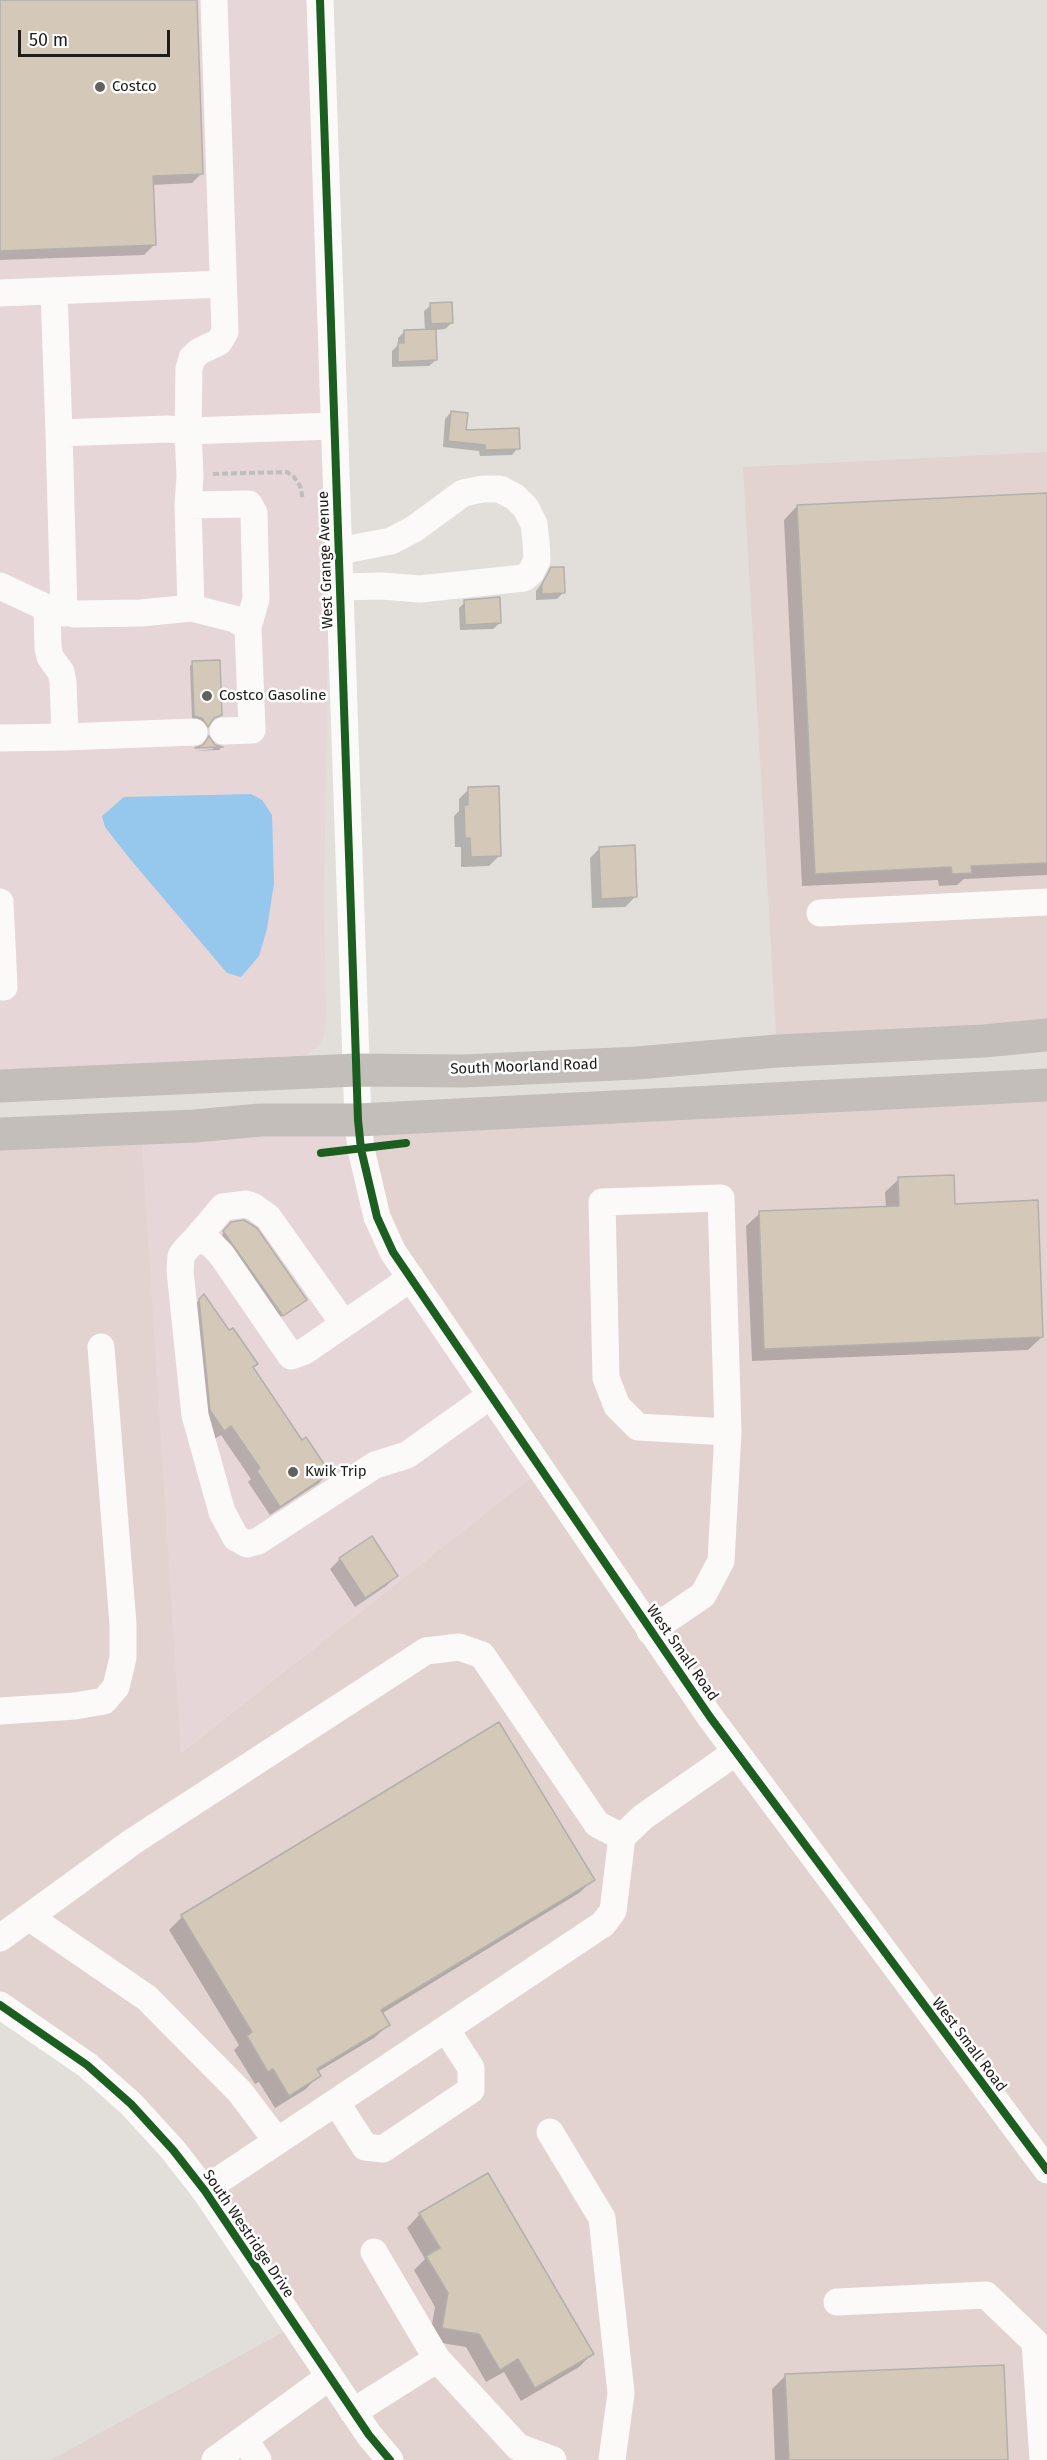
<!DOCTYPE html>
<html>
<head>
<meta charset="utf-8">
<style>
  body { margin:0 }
  #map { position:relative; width:1047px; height:2460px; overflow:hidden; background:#e2dfda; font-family:"Fira Sans",sans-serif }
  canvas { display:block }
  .scale { position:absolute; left:18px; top:30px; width:152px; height:27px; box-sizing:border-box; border:3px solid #1f1d19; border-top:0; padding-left:8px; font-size:18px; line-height:21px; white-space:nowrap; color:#1f1d19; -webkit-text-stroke:4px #fff; paint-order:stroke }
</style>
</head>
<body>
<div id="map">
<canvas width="1047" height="2460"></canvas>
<div class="scale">50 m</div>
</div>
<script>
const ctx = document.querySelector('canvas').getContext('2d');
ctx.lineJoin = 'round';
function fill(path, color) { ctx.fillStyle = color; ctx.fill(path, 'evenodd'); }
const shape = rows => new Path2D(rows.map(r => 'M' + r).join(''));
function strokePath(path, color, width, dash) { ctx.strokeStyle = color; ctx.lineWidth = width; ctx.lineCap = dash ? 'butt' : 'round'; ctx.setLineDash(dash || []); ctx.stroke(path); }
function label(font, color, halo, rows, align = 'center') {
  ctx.font = font + ' "Fira Sans",sans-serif'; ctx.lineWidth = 5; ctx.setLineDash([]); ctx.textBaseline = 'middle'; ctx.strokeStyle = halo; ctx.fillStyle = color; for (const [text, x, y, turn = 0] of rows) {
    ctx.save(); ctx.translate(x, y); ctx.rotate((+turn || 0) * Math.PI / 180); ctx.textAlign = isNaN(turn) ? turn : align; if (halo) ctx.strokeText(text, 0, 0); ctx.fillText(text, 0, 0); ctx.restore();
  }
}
fill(shape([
  [0,0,309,0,329,546,324,901,326,1018,324,1036,319,1046,300,1059,0,1072],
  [358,1120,541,1470,180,1753,141,1127]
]), '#e6d6d7');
fill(shape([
  [1047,452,1047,1035,777,1051,743,467],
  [1047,1085,1047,2460,51,2460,294,2326,173,2150,0,2005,0,1134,141,1127,181,1753,541,1470,393,1252,358,1120]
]), '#e2d3d0');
fill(shape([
  [251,794,262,800,272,815,274,883,267,929,259,956,241,977,227,973,130,859,105,827,102,816,124,797]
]), '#96c7ec');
fill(shape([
  [0,0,196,0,202,173,192,183,152,185,154,245,144,255,0,260],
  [431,305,452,323,445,329,435,330,436,360,429,366,392,367,392,351,398,345,398,338,404,332,425,331,424,311],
  [451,412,465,432,518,448,512,455,480,456,479,451,443,447,445,419],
  [1047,494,1047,875,964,879,957,885,939,886,938,880,802,886,784,520,797,506],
  [552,569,564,592,557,599,536,600,536,591],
  [465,602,500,623,493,629,460,630,459,608],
  [193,663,221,715,211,720,205,728,192,719,190,666],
  [213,746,221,748,219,750,195,751,213,749],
  [469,789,499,856,489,866,461,867,461,847,455,847,454,816,459,811,459,799],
  [600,848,635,897,625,907,592,908,590,858],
  [899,1179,953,1205,1042,1337,1028,1350,752,1361,746,1226,760,1213,886,1208,885,1192],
  [228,1227,302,1302,279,1318,222,1235],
  [204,1296,302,1442,328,1473,319,1483,270,1515,248,1482,251,1479,221,1435,214,1439,201,1420,189,1310],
  [340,1559,396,1576,386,1586,355,1607,330,1569],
  [593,1880,579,1893,381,2014,388,2025,374,2038,317,2072,319,2075,306,2089,275,2108,259,2082,255,2084,234,2050,239,2045,169,1930,182,1917],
  [420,2214,592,2354,579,2367,521,2401,504,2372,486,2382,466,2347,429,2341,435,2307,414,2270,425,2259,407,2228],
  [786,2375,1006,2460,775,2460,772,2389]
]), '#0003');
const building = shape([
  [0,0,197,0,203,174,153,176,156,245,0,251,0,0],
  [452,302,453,323,431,324,430,303,452,302],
  [436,329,437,360,398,362,398,343,404,343,404,330,436,329],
  [451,411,468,413,466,430,519,428,520,449,485,450,485,445,448,441,451,411],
  [1047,493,1047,863,971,866,972,873,952,874,951,867,815,874,797,505,1047,493],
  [551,567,564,567,565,593,542,594,542,584,551,567],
  [500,597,501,623,465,625,464,600,500,597],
  [220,660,222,715,214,718,208,727,202,718,194,716,192,661,220,660],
  [209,736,215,745,223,747,195,748,203,745,209,736],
  [499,786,501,856,471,857,470,838,465,838,464,805,468,805,468,787,499,786],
  [635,845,637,897,601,899,599,847,635,845],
  [954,1175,955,1204,1038,1200,1043,1337,764,1349,759,1211,899,1206,898,1177,954,1175],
  [244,1220,257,1228,307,1300,283,1316,223,1231,231,1222,244,1220],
  [204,1294,229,1330,233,1328,258,1364,253,1367,302,1440,306,1437,330,1473,280,1507,257,1471,260,1468,231,1426,224,1431,210,1410,199,1299,204,1294],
  [372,1536,398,1576,365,1598,339,1558,372,1536],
  [499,1722,595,1880,381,2010,390,2025,317,2069,321,2076,289,2096,273,2069,268,2072,247,2036,252,2032,181,1915,499,1722],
  [488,2173,594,2354,535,2388,518,2359,500,2370,479,2334,442,2328,448,2293,426,2256,440,2248,419,2213,488,2173],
  [1004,2365,1008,2460,789,2460,785,2374,1004,2365]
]);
fill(building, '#d4c9b9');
strokePath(building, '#b3b0ac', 1.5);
strokePath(shape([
  [213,474,287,472,294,477,300,486,303,499]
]), '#bfbebd', 4, [6, 3]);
strokePath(shape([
  [320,0,358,1120,361,1149,377,1217,393,1252,710,1717,1047,2170],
  [54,291,59,433],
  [0,293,223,284],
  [188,505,249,504,254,513,256,599,248,627,252,730,223,731],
  [339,551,391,541,414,529,463,493,483,489,500,489,515,497,526,508,534,524,536,542,537,560,531,572,524,578,420,589,382,586,340,587],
  [0,586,47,608,75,614,141,613,191,608,188,505,190,477,188,431,334,426],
  [191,608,235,619,248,627],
  [64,613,59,433,168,429,188,431,189,369,192,358,200,351,219,342,225,332,214,0],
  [65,737,194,732],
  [0,738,65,737,63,682,61,672,50,657,48,648,47,608],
  [0,902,4,987],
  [820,913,1047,902],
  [195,1240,223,1207,246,1204,254,1207,268,1217,344,1324],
  [411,1278,305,1351,291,1356,221,1254,211,1244,202,1240,195,1240,187,1248,181,1256,180,1271,195,1415,222,1512,236,1538,247,1544,258,1541,375,1465,407,1455,491,1395],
  [650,1631,703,1595,721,1561,728,1432,638,1427,617,1406,606,1378,602,1202,721,1198,728,1432],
  [0,1711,75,1706,104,1701,116,1687,123,1658,123,1624,101,1347],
  [29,1917,147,1998,240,2092,277,2141],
  [0,1938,132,1842,426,1651,459,1647,482,1655,597,1824,622,1837],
  [0,2005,87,2065,131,2104,173,2150,205,2191,369,2435,390,2460],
  [336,2102,365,2147,383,2149,471,2090,471,2068,446,2029],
  [550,2132,602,2218,621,2393,612,2460],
  [204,2190,603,1924,613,1911,622,1837,643,1817,736,1752],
  [374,2252,437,2359],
  [837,2302,986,2295,1035,2342,1043,2460],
  [353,2412,437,2359,518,2447,553,2460],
  [244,2439,258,2460],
  [215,2460,329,2377]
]), '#fbfaf9', 27);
strokePath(shape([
  [0,1086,356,1070,463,1071,637,1063,777,1051,984,1041,1047,1035],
  [0,1134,195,1126,260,1120,358,1120,1047,1085]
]), '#c4bebb', 33);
strokePath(shape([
  [320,0,358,1120,361,1149,377,1217,393,1252,710,1717,1047,2170],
  [321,1153,406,1143],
  [0,2005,87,2065,131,2104,173,2150,205,2191,369,2435,390,2460]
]), '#1b5e20', 8);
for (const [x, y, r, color] of [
  [100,87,6,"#63615d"],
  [207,696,6,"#63615d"],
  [293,1472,6,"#63615d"]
]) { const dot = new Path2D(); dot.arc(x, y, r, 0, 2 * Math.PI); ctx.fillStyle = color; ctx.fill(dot); strokePath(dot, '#fff', 2); }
label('15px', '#1f1d19', '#fff', [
  ["Costco",112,87],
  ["Costco Gasoline",219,696],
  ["Kwik Trip",305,1472]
], 'left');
label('15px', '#1f1d19', '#fff', [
  ["West Grange Avenue",326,560,-92],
  ["South Moorland Road",524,1067,-2],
  ["West Small Road",682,1653,55],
  ["West Small Road",969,2045,53],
  ["South Westridge Drive",248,2234,56]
]);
</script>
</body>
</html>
